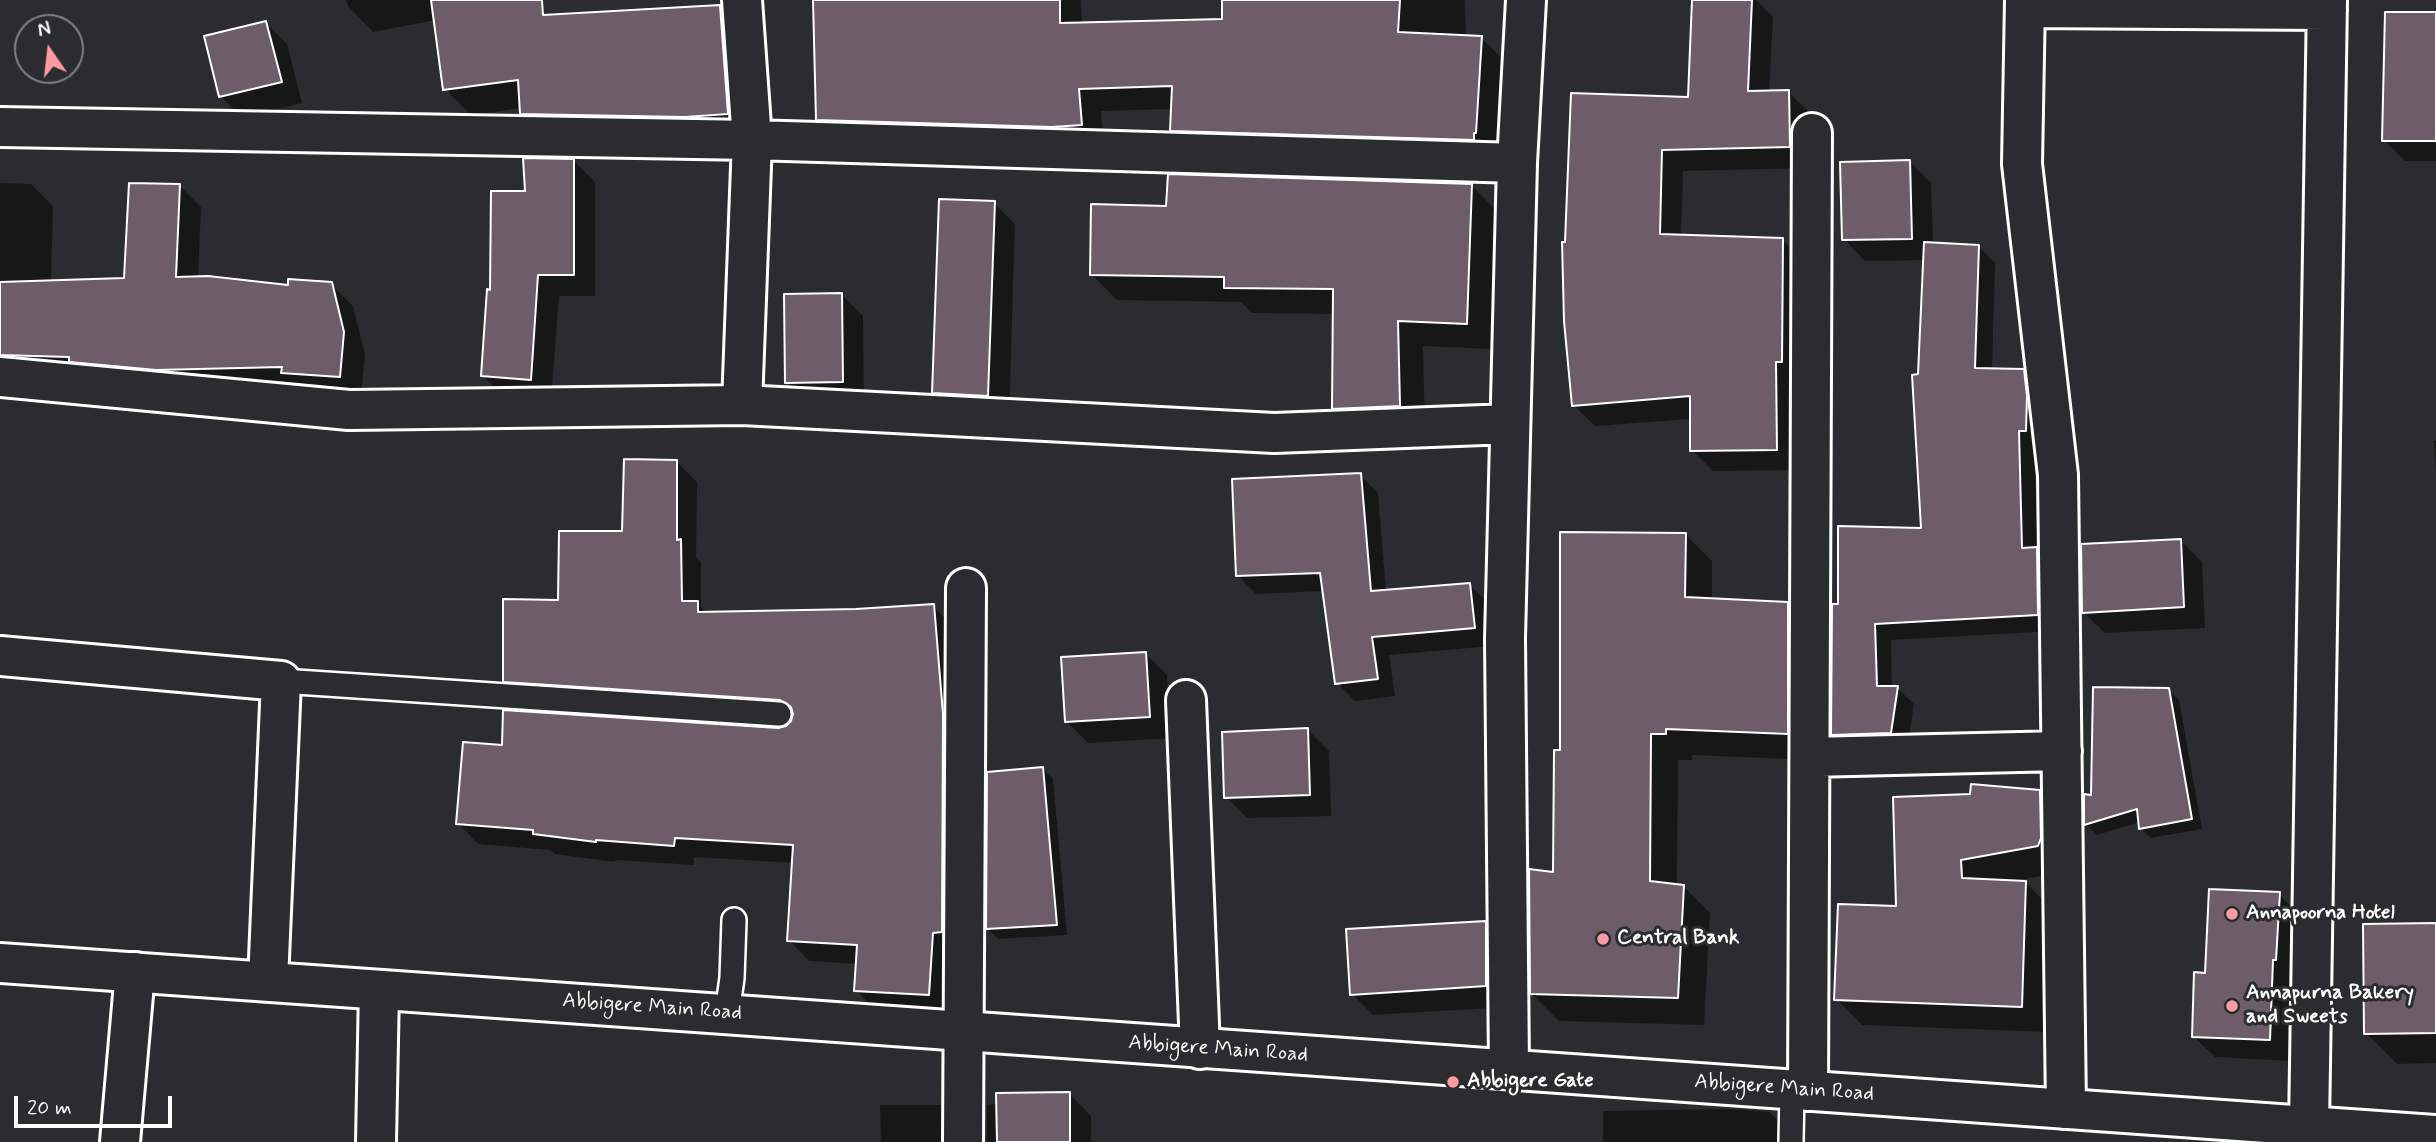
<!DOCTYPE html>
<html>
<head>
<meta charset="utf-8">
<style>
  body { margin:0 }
  #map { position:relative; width:2436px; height:1142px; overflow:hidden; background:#2a2d2e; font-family:Mynerve,sans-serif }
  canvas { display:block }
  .north { position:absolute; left:14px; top:14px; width:70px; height:70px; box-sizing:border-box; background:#2a2d2e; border:2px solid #7f8182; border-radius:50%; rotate:346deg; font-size:19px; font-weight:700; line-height:28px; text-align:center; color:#fff }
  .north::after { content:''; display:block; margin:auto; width:24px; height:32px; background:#ff9aa2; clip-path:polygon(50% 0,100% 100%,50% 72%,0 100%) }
  .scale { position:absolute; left:14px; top:1096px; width:158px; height:32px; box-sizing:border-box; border:4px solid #fff; border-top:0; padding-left:9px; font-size:21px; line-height:24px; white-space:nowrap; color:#fff; -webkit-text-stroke:5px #2a2d2e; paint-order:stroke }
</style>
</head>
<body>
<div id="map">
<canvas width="2436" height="1142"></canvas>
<div class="north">N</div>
<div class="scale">20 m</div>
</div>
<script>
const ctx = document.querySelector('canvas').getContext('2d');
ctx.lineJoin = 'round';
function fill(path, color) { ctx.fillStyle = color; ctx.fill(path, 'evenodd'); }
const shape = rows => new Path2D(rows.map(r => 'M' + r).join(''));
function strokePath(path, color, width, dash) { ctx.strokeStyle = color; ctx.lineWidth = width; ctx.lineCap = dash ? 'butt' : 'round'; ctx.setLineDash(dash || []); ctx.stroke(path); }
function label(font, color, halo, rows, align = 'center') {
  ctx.font = font + ' Mynerve,sans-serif'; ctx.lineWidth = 6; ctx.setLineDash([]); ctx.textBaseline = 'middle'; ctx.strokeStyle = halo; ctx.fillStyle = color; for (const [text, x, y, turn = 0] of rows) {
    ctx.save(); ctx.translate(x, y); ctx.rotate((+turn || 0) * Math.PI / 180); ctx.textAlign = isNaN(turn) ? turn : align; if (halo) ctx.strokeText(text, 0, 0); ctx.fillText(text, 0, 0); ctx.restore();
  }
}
fill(shape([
  [346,0,499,0,502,19,720,6,745,32,753,140,548,139,522,113,522,108,471,115,445,89,436,20,373,32,348,6],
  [815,0,1081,0,1082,24,1222,20,1310,0,1465,0,1466,37,1481,38,1504,60,1498,155,1194,153,1172,130,1173,109,1101,111,1104,147,840,142,817,119],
  [1694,0,1756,0,1773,17,1769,92,1788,92,1810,113,1811,168,1683,171,1681,237,1782,240,1804,261,1798,470,1713,471,1692,450,1692,419,1595,426,1573,405,1567,243,1690,98],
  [2436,14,2436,161,2405,161,2384,140],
  [266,23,287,44,302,103,242,118,221,96],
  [574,161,595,182,595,296,559,296,551,401,504,397,483,376,527,193],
  [1910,162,1931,183,1933,244,1978,246,1995,263,1992,370,2023,371,2040,388,2042,447,2034,447,2038,550,2053,565,2054,631,1891,640,1892,688,1897,688,1914,704,1907,749,1850,751,1833,734,1839,606,1922,529,1920,376,1925,260,1865,261,1844,239],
  [0,183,31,184,53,206,51,282,126,280,180,186,201,207,198,278,290,287,331,284,353,306,365,354,361,398,0,372],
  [1471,185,1497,211,1492,349,1423,346,1425,432,1360,434,1334,408,1334,314,1252,313,1241,302,1117,300,1091,274,1168,207],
  [994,203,1015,224,1009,417,955,414,934,392],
  [841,294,863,316,864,403,808,404,787,382],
  [2434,441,2436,441,2436,472],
  [677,462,697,482,696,557,701,562,701,607,708,614,856,611,933,606,953,626,949,1015,876,1011,856,990,857,964,809,961,789,940,794,863,694,857,694,865,616,860,615,862,555,854,550,850,478,844,458,823,504,747,778,730,787,728,793,719,525,701,504,681,623,533],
  [1360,475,1378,493,1386,592,1470,585,1488,603,1492,646,1389,655,1395,696,1355,701,1337,683,1324,591,1256,594,1238,576],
  [1685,534,1712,561,1712,600,1787,604,1815,631,1814,760,1692,755,1692,760,1678,760,1677,886,1683,886,1710,913,1704,1025,1559,1021,1532,994,1555,874,1562,751],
  [2180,540,2202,562,2205,628,2105,633,2083,612],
  [1146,654,1167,675,1171,738,1088,743,1067,722],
  [2168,690,2179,700,2202,829,2151,838,2140,828,2140,822,2097,835,2086,824,2093,797],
  [1308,730,1329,751,1331,816,1247,818,1226,797],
  [1042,768,1053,779,1067,935,998,939,988,929],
  [2039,792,2065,818,2064,872,2014,881,2026,883,2052,909,2047,1032,1862,1025,1836,999,1898,908],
  [2279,894,2300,916,2294,980,2291,1061,2215,1057,2193,1036,2207,975],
  [1485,923,1506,944,1507,1007,1373,1015,1352,994],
  [2436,924,2436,1063,2397,1064,2366,1033],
  [1070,1094,1091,1116,1091,1142,987,1142,987,1105],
  [880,1105,941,1105,962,1126,962,1142,881,1142],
  [1732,1109,1769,1112,1788,1130,1788,1142,1603,1142,1603,1111]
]), '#0007');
const building = shape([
  [431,0,542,0,543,15,720,5,728,114,685,117,520,114,518,80,443,90,431,0],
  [813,0,1060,0,1060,23,1222,19,1222,0,1400,0,1398,32,1482,36,1476,133,1474,133,1474,140,1170,131,1172,86,1079,89,1082,125,1052,127,816,120,813,0],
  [1692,0,1752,0,1748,91,1789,90,1790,147,1662,150,1660,234,1783,238,1782,362,1776,362,1777,450,1690,451,1690,396,1572,406,1564,321,1562,242,1565,242,1571,93,1688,97,1692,0],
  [2385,12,2436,12,2436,141,2382,141,2385,12],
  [266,21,282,82,219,97,204,36,266,21],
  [523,158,574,159,574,275,538,275,531,380,481,376,487,289,490,290,491,191,525,191,523,158],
  [1910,160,1912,239,1842,240,1840,162,1910,160],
  [1168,174,1472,184,1467,324,1398,321,1400,406,1332,409,1333,289,1224,288,1224,277,1090,275,1091,204,1166,206,1168,174],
  [129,183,180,184,176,277,208,276,288,285,288,279,332,282,344,332,340,377,281,373,282,367,156,370,69,362,69,357,0,355,0,282,124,278,129,183],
  [939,199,995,201,988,396,932,393,939,199],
  [1924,242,1979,245,1975,368,2024,369,2027,396,2026,431,2019,431,2022,548,2037,547,2038,615,1875,624,1877,686,1898,686,1891,733,1831,735,1832,604,1838,604,1838,526,1921,528,1912,375,1918,374,1924,242],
  [842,293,843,382,785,383,784,294,842,293],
  [624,459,677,460,677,540,681,539,682,601,698,601,698,612,856,609,934,604,943,714,942,932,933,933,929,995,854,991,857,945,787,941,793,845,675,838,674,846,596,840,596,842,533,834,533,830,456,824,463,742,502,745,503,710,778,728,786,726,791,721,793,714,791,707,780,700,503,682,503,599,558,600,559,531,622,531,624,459],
  [1361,473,1371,591,1470,583,1475,628,1372,637,1378,679,1335,684,1320,573,1236,576,1232,479,1361,473],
  [1560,532,1686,533,1685,597,1788,602,1788,734,1666,729,1666,734,1651,734,1650,881,1684,885,1678,998,1530,994,1529,869,1553,872,1554,750,1560,750,1560,532],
  [2181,539,2184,607,2082,613,2081,544,2181,539],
  [1146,652,1150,717,1065,722,1061,657,1146,652],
  [2093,687,2169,688,2192,819,2139,829,2137,809,2084,825,2084,794,2091,795,2093,687],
  [1308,728,1310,795,1224,798,1222,732,1308,728],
  [1043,767,1057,925,986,929,987,772,1043,767],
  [1971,784,2040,790,2041,838,2038,846,1961,860,1962,878,2026,881,2022,1007,1834,1000,1838,904,1896,906,1893,797,1970,794,1971,784],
  [2209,889,2280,892,2276,960,2273,960,2270,1040,2192,1037,2194,972,2205,973,2209,889],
  [1486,921,1486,986,1350,995,1346,929,1486,921],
  [2436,923,2436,1033,2364,1034,2363,924,2436,923],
  [1070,1092,1070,1142,997,1142,996,1093,1070,1092]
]);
fill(building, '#6c5d69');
strokePath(building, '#fff', 2);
const lane = shape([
  [281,681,779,714],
  [727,1013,732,978,734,920],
  [1791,1142,1792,1089]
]);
const street = shape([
  [2025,0,2022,164,2058,475,2066,1109],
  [2025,8,2327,10],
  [0,127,752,140,1517,163],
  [0,377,349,410,742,405,1274,433,1510,424],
  [742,405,752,140,742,0],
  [0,656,281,681,268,981],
  [1186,700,1200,1049],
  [1810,757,2062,751],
  [1509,1069,1505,638,1517,163,1526,0],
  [1808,1091,1812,133],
  [2309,1126,2327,0],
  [120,1142,135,972],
  [376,1142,379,990],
  [963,1142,966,588]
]);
const secondary = shape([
  [0,963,2436,1135]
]);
strokePath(lane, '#fff', 28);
strokePath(street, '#fff', 44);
strokePath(secondary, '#fff', 44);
strokePath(lane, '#2a2d2e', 23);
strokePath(street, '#2a2d2e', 38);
strokePath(secondary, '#2a2d2e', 38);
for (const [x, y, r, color] of [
  [2232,914,7,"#ff9aa2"],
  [1603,939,7,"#ff9aa2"],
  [2232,1006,7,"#ff9aa2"],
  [1453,1082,7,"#ff9aa2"]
]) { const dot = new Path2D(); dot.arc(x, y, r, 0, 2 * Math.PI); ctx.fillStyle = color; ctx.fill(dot); strokePath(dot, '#2a2d2e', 2.5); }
label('bold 21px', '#fff', '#2a2d2e', [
  ["Annapoorna Hotel",2246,914],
  ["Central Bank",1617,939],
  ["Annapurna Bakery",2246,994],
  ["and Sweets",2246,1018],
  ["Abbigere Gate",1467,1082]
], 'left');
label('21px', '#fff', '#2a2d2e', [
  ["Abbigere Main Road",652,1008,4],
  ["Abbigere Main Road",1218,1050,4],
  ["Abbigere Main Road",1784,1089,4]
]);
</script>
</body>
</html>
